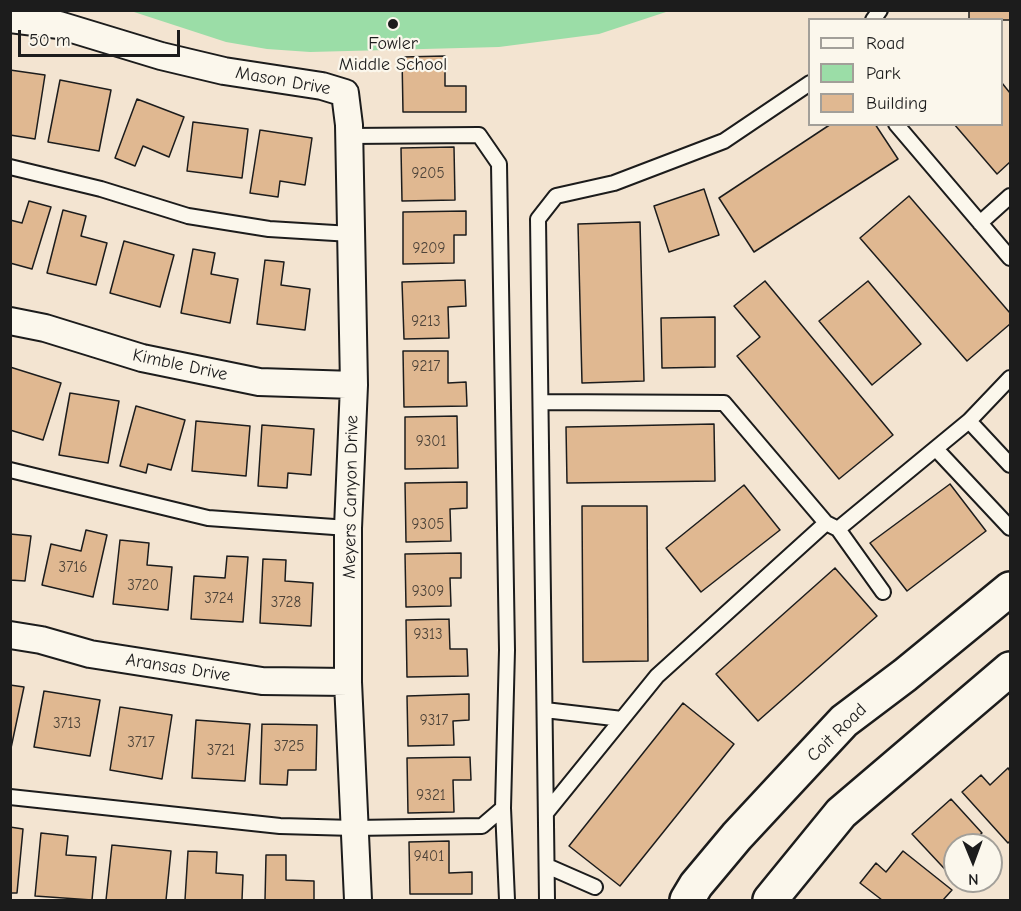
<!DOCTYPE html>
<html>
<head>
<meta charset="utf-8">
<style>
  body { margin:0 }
  #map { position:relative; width:1021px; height:911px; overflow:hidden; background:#f3e4d1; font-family:"Comic Neue",sans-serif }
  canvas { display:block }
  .frame { position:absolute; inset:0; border:12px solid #1c1c1c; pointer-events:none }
  .legend { position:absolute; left:808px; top:18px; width:195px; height:108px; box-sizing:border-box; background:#fbf7ec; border:2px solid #a29f99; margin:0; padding:8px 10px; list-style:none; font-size:18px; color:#1c1c1c }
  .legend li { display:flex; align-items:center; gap:12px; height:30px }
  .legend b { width:30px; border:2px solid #a29f99 }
  .north { position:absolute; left:943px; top:833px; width:60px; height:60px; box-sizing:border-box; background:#fbf7ec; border:2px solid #a29f99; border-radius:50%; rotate:179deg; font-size:16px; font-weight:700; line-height:24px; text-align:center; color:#1c1c1c }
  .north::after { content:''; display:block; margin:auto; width:21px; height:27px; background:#1c1c1c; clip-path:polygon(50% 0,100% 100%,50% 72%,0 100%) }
  .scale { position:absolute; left:18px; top:30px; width:162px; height:27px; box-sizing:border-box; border:3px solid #1c1c1c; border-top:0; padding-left:8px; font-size:18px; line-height:21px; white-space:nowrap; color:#1c1c1c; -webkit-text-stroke:4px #fbf7ec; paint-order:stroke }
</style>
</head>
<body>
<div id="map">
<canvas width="1021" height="911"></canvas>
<div class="frame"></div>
<ul class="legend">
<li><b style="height:8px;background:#fbf7ec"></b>Road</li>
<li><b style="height:16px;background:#9bdda7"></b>Park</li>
<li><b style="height:16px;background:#e0b891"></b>Building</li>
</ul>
<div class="north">N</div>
<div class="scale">50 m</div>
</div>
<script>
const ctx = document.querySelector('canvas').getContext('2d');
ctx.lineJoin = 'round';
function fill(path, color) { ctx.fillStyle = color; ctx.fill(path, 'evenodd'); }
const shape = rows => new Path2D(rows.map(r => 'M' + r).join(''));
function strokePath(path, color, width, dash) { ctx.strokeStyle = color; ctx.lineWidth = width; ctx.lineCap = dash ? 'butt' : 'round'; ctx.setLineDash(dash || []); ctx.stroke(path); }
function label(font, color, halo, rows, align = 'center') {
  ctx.font = font + ' "Comic Neue",sans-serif'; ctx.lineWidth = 4.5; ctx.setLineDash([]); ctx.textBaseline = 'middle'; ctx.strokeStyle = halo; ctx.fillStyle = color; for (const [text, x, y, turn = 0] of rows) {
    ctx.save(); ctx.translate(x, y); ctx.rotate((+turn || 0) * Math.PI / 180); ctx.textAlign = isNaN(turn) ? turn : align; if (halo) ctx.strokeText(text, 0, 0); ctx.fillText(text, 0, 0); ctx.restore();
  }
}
fill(shape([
  [131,11,669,10,669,11,599,34,499,47,310,52,267,49,226,42]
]), '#9bdda7');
const building = shape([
  [969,10,1010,10,1010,20,969,20,969,10],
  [445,56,445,86,466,86,466,112,403,112,402,57,445,56],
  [10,70,45,75,35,139,10,135,10,70],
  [60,80,111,90,99,151,48,142,60,80],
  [1002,83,1010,93,1010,162,997,174,954,124,1002,124,1002,83],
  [137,99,184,117,169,157,143,146,135,166,115,158,137,99],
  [193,122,248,129,242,178,187,171,193,122],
  [831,124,875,124,898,159,754,252,719,198,831,124],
  [260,130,312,138,305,185,280,181,278,197,250,193,260,130],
  [454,147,455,200,402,201,401,148,454,147],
  [704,189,719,235,669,252,654,206,704,189],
  [909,196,1010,313,1010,324,967,361,860,238,909,196],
  [29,201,51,207,32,269,10,263,10,220,22,223,29,201],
  [63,210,86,216,81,236,107,243,96,285,47,273,63,210],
  [466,211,466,235,454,235,454,263,403,264,403,212,466,211],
  [640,222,644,381,582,383,578,224,640,222],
  [124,241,174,255,160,307,110,293,124,241],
  [193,249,215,253,211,274,238,279,230,323,181,313,193,249],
  [265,260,284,262,281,285,310,289,305,330,257,324,265,260],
  [465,280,466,306,448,307,449,338,404,339,402,282,465,280],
  [765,281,893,435,839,479,737,356,760,337,734,306,765,281],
  [868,281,921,344,872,385,819,321,868,281],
  [715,317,715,367,662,368,661,318,715,317],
  [403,351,448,351,448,383,466,382,467,406,404,407,403,351],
  [10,367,61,383,43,440,10,430,10,367],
  [70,393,119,401,108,463,59,455,70,393],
  [136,406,185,420,171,470,148,464,146,473,120,466,136,406],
  [457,416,458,468,405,469,405,417,457,416],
  [196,421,250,426,246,476,192,471,196,421],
  [714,424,715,481,567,483,566,427,714,424],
  [262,425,314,429,311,475,288,473,287,488,258,486,262,425],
  [467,482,467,508,450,509,451,541,406,542,405,483,467,482],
  [950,484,986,531,907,591,870,543,950,484],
  [744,485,780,530,701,592,666,548,744,485],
  [582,506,647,506,648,661,583,662,582,506],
  [86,530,107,535,93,597,42,585,51,544,81,551,86,530],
  [10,534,31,536,25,581,10,580,10,534],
  [120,540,149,543,147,565,172,567,168,610,113,604,120,540],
  [461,553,461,578,450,578,451,606,406,607,405,554,461,553],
  [227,556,248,557,243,622,191,619,194,576,225,578,227,556],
  [263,559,286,560,285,581,313,583,311,626,260,623,263,559],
  [835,568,877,616,758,721,716,674,835,568],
  [449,619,450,649,467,649,468,676,407,677,406,620,449,619],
  [10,685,24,687,11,748,10,748,10,685],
  [44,691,100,700,90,756,34,747,44,691],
  [469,694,469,720,453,721,454,745,408,746,407,696,469,694],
  [683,703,734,744,620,886,569,846,683,703],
  [120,707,172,715,162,779,110,770,120,707],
  [196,720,250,724,245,781,192,778,196,720],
  [262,724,317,725,316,770,288,770,287,785,260,784,262,724],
  [470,757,471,780,453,780,454,812,408,813,407,758,470,757],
  [1008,768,1010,771,1010,841,1008,843,962,792,981,775,990,785,1008,768],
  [951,799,982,833,969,845,955,845,955,880,912,834,951,799],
  [10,827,23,829,17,893,10,893,10,827],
  [41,833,68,836,66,855,96,857,92,900,35,896,41,833],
  [449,841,449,873,472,872,472,894,410,894,409,842,449,841],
  [112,845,171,851,166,900,106,900,112,845],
  [188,851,217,852,216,873,243,875,242,900,185,900,188,851],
  [903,851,952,890,943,900,882,900,860,883,876,863,886,872,903,851],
  [266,855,286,855,286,880,314,881,314,900,265,900,266,855]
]);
fill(building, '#e0b891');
strokePath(building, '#1c1c1c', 1.5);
const service = shape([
  [873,20,880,10],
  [896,124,1010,258],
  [10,167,101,189,188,216,269,229,351,234],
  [980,223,1010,196],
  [541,402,724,403,826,523],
  [969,421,1010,465],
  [936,449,1010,528],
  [10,470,208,518,348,528],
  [838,529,883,592],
  [545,710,622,719],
  [10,797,280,826,354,828,482,826,503,808,507,650,499,164,479,135,349,136],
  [503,808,507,900],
  [546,813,657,676,826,523,838,529,969,421,1010,378],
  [547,866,595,887],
  [547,900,538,219,556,196,614,183,724,141,810,83]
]);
const minor = shape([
  [10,19,59,25,161,56,224,71,322,86,345,93,349,125,354,385,348,528,348,682,358,900],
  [10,321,45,328,142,358,259,382,354,385],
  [10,635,41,640,90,654,262,681,348,682]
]);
const secondary = shape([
  [687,900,696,885,737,836,844,721,905,675,1010,589],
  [770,900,841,813,1010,669]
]);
strokePath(service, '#1c1c1c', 18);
strokePath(minor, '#1c1c1c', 30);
strokePath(secondary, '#1c1c1c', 38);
strokePath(service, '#fbf7ec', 14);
strokePath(minor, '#fbf7ec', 26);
strokePath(secondary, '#fbf7ec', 33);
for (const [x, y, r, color] of [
  [393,24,6,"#1c1c1c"]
]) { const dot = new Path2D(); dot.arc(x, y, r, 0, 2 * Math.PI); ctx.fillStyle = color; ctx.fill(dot); strokePath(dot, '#fbf7ec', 2); }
label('15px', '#4d4339', null, [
  ["9205",428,174],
  ["9209",429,249],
  ["9213",426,322],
  ["9217",426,367],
  ["9301",431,442],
  ["9305",428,525],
  ["3716",73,568],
  ["3720",143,586],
  ["9309",428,592],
  ["3724",219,599],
  ["3728",286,603],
  ["9313",428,635],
  ["9317",434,721],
  ["3713",67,724],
  ["3717",141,743],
  ["3725",289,747],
  ["3721",221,751],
  ["9321",431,796],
  ["9401",429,857]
]);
label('18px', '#1c1c1c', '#fbf7ec', [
  ["Fowler",393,44],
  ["Middle School",393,65]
]);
label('18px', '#1c1c1c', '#fbf7ec', [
  ["Mason Drive",283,81,10],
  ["Kimble Drive",180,365,12],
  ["Meyers Canyon Drive",351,497,-89],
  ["Aransas Drive",178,668,9],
  ["Coit Road",837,733,-44]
]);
</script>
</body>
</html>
